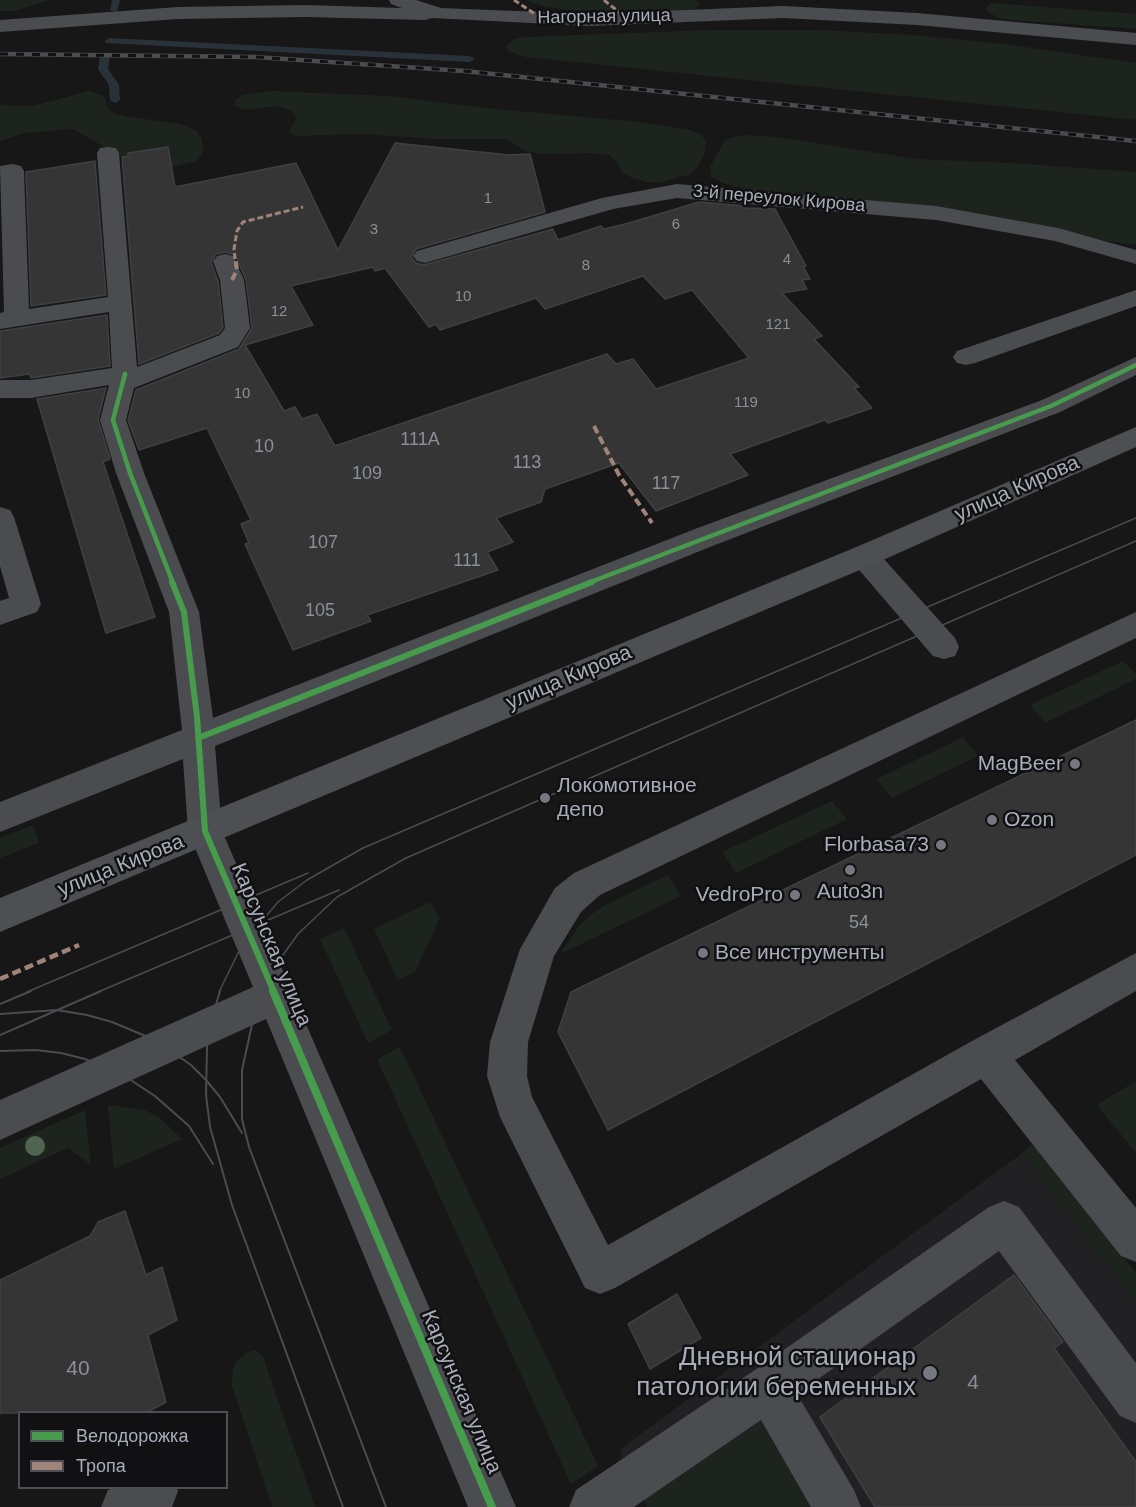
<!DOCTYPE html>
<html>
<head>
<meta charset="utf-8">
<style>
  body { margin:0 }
  #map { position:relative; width:1136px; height:1507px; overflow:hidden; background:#171717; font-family:Arial,sans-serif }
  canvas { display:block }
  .legend { position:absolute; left:18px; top:1411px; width:210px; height:78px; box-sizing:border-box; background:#111113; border:2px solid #4d4f55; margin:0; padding:8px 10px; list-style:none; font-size:18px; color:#a8adb8 }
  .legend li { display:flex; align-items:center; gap:12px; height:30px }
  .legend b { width:30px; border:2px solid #4d4f55 }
</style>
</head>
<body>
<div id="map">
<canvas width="1136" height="1507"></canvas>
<ul class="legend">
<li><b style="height:8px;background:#469c4c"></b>Велодорожка</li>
<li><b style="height:8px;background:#a18479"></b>Тропа</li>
</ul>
</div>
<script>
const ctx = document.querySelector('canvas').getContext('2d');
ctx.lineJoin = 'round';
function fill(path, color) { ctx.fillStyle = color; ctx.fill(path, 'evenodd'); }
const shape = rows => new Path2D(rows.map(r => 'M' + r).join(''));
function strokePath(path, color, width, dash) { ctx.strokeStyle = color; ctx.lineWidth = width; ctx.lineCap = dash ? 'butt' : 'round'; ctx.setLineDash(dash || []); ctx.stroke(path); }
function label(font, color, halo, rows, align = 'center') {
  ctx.font = font + ' Arial,sans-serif'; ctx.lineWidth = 5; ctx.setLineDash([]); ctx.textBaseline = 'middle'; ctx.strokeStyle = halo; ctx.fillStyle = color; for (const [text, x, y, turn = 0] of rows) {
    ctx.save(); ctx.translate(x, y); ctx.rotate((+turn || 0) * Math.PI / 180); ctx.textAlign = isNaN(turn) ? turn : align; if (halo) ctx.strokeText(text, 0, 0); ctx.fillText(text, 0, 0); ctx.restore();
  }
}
fill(shape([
  [1025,1151,1136,1295,1136,1507,647,1507,619,1450]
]), '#212123');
fill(shape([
  [0,0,49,0,15,11,0,11],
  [525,0,697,0,699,5,690,12,598,15,542,6],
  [992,3,1136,14,1136,29,1011,20,999,18,986,11,987,6],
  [711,30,819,30,913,35,1004,44,1136,63,1136,120,526,57,508,51,506,46,514,39,525,37],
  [89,91,104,96,107,107,113,113,123,116,180,124,197,131,202,139,203,152,196,161,166,169,133,163,73,129,25,133,0,141,0,105,33,106],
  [271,91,388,96,505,110,629,121,686,129,701,134,706,142,704,154,698,166,691,174,662,182,647,182,632,178,622,172,616,161,609,155,590,153,543,154,526,151,506,139,436,139,362,134,296,136,288,132,297,118,290,110,277,106,245,110,234,106,235,100,242,95],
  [751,135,784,138,916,159,1011,163,1136,172,1136,245,747,189,723,183,712,177,710,167,725,140,737,136],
  [1123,661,1136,674,1136,679,1045,723,1030,705],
  [963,737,978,756,892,798,877,779],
  [832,801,847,819,736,873,722,852],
  [33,825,39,843,0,858,0,838],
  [668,875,681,896,560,954,579,926,592,914,609,903],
  [430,902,440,918,415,972,398,980,374,929],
  [344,928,392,1030,368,1043,320,939],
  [400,1047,598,1466,571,1484,377,1059],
  [1136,1081,1136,1153,1097,1105],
  [108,1105,144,1110,159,1117,182,1139,114,1169],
  [85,1110,91,1165,68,1148,0,1179,0,1148],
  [1034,1143,1136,1273,1136,1301,1022,1153],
  [256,1350,263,1357,315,1507,272,1507,231,1383,235,1362,246,1353],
  [769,1417,821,1507,648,1507,645,1499]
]), '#1d241e');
fill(shape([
  [112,0,120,0,117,12,110,10,112,0],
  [109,38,470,56,475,59,470,62,106,43,105,41,109,38],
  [105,53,110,56,108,69,119,85,120,100,115,103,110,100,109,85,98,69,100,56,105,53]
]), '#2a3239');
const building = shape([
  [395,143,509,155,530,154,545,212,416,249,411,257,416,263,424,265,553,229,558,240,601,226,604,229,629,223,699,202,745,206,746,208,775,209,806,266,803,266,810,279,802,280,807,289,782,293,822,336,814,339,859,387,854,388,872,408,828,423,825,420,730,454,748,475,656,511,619,463,545,489,541,502,496,518,513,542,487,552,498,570,367,615,371,621,293,650,245,544,249,543,241,524,251,520,207,428,139,450,128,420,136,390,239,349,252,328,246,280,235,255,226,252,216,254,211,262,218,281,223,327,219,333,139,364,122,157,128,156,128,153,168,147,175,187,296,163,338,250,395,143],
  [373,267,375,271,385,268,429,327,436,324,440,330,536,298,545,309,643,276,665,299,692,290,749,358,656,389,633,359,616,364,607,354,335,446,317,414,302,419,295,407,284,411,245,345,313,325,291,286,373,267],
  [95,161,106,295,31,306,26,172,95,161],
  [107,315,110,366,31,378,29,374,0,378,0,331,107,315],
  [106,388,98,419,110,459,103,462,155,617,106,633,37,399,106,388],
  [1136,720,1136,855,608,1130,558,1032,571,992,1136,720],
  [125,1211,146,1275,162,1267,177,1320,148,1335,166,1402,146,1413,0,1413,0,1280,90,1236,98,1222,125,1211],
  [1014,1275,1063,1342,1054,1348,1136,1462,1136,1507,875,1507,820,1417,1014,1275],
  [677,1294,701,1338,650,1369,628,1324,677,1294]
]);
fill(building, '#353536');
strokePath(building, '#3f4043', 1.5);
fill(shape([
  [389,0,416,0,441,8,590,14,783,6,917,13,1136,33,1136,45,917,25,783,18,590,26,432,18,425,20,305,17,178,19,0,32,0,20,178,7,305,5,402,8,391,4,389,0],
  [108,147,116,148,119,153,137,367,220,335,225,328,220,280,213,261,217,256,225,254,233,256,244,280,250,328,238,347,134,388,126,420,144,473,199,612,213,718,695,529,1042,400,1136,357,1136,375,1060,412,715,545,215,746,222,831,516,1507,468,1507,266,1019,0,1140,0,1100,253,987,188,831,183,759,0,832,0,802,182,730,169,612,116,473,100,420,109,385,31,398,0,398,0,380,31,380,112,368,109,312,0,329,0,313,4,312,0,166,13,164,21,166,24,171,29,309,108,297,97,153,100,148,108,147],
  [677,184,936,206,1058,228,1136,250,1136,264,1055,241,936,220,677,198,613,209,425,263,417,261,413,256,417,251,602,198,677,184],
  [1136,290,1136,306,975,363,966,365,957,363,953,357,957,351,1136,290],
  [0,507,10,510,14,517,41,604,37,612,0,625,0,601,9,598,0,566,0,507],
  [864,545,874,548,955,638,959,647,955,656,944,659,933,656,854,564,849,556,854,548,864,545],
  [1136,612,1136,638,600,895,581,912,554,956,528,1042,527,1076,532,1097,608,1245,972,1041,1136,953,1136,991,1015,1060,1136,1208,1136,1262,1121,1256,981,1079,615,1288,600,1294,585,1288,500,1117,487,1076,490,1042,520,949,555,888,574,873,1136,612],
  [1004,1201,1019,1207,1136,1363,1136,1423,1120,1416,999,1251,797,1394,854,1490,861,1507,811,1507,761,1420,634,1507,569,1507,576,1490,752,1372,989,1207,1004,1201],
  [114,1488,177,1488,178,1491,172,1507,101,1507,108,1490,114,1488]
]), '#4b4c50');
fill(shape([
  [1136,427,1136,447,874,564,0,932,0,898,854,548,1136,427]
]), '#4d4f52');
strokePath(shape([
  [27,992,308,873],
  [98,992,339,890],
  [219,992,242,945,278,902,307,880,363,848,1136,518],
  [262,992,278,962,298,934,337,897,406,858,1136,541]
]), '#4b4c4f', 1.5);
strokePath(shape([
  [220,991,210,1025,207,1047,206,1095,210,1127,232,1205,343,1507],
  [263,991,253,1020,242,1070,242,1119,249,1147,386,1507],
  [0,1004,31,991],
  [0,1014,57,1010,87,1015,112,1022,155,1040,191,1065,206,1080,220,1097,242,1133],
  [0,1035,101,991],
  [0,1051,36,1050,61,1053,85,1059,123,1075,155,1096,189,1126,213,1164]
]), '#4b4c4f', 2);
const rail = shape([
  [0,54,255,57,464,71,1136,141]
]);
strokePath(rail, '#4b4c4f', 4.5);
strokePath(rail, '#111113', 3, [8]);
strokePath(shape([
  [514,0,541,18],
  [604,0,626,18],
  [235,259,234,249,237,231,243,222,303,207]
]), '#a18479', 3, [6, 3]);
strokePath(shape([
  [232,280,237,270,235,257],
  [594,426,619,475,652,523]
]), '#a18479', 4, [8, 4]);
strokePath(shape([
  [0,979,79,945]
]), '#a18479', 4.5, [9, 4.5]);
strokePath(shape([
  [125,374,113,420,130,473,173,583],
  [588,583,1051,406,1136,365]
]), '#469c4c', 4.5);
strokePath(shape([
  [172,582,184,612,197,717,205,831,274,992],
  [198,738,592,582]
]), '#469c4c', 6);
strokePath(shape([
  [273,991,492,1507]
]), '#469c4c', 8);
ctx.fillStyle = '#506451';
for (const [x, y] of [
  [35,1146]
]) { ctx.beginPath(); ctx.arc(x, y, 10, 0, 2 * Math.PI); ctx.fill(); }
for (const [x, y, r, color] of [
  [1075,764,6,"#757880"],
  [545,798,6,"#757880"],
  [992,820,6,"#757880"],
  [941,845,6,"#757880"],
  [850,870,6,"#757880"],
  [795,895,6,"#757880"],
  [703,953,6,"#757880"],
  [930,1373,8,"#757880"]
]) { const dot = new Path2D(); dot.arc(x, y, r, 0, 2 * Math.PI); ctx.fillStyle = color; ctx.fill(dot); strokePath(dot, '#111113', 2); }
label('15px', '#8b8f98', null, [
  ["1",488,199],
  ["6",676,225],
  ["3",374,230],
  ["4",787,260],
  ["8",586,266],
  ["10",463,297],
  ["12",279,312],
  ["121",778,325],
  ["10",242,394],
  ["119",746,403]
]);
label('18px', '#a8adb8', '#111113', [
  ["Нагорная улица",604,17,-1],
  ["3-й переулок Кирова",779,199,5]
]);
label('18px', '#8b8f98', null, [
  ["111А",420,440],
  ["10",264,447],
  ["113",527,463],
  ["109",367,474],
  ["117",666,484],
  ["107",323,543],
  ["111",467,561],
  ["105",320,611],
  ["54",859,923]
]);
label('21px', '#a8adb8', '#111113', [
  ["улица Кирова",1017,489,-24],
  ["улица Кирова",569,678,-23],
  ["улица Кирова",121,866,-22],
  ["Карсунская улица",271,945,67],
  ["Карсунская улица",461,1392,67]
]);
label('21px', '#a8adb8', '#111113', [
  ["MagBeer",1063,764],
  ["Локомотивное",557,786,"left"],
  ["депо",557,810,"left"],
  ["Ozon",1004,820,"left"],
  ["Florbasa73",929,845],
  ["Auto3n",850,892,"center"],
  ["VedroPro",783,895],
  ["Все инструменты",715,953,"left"]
], 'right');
label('21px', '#8b8f98', null, [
  ["40",78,1369],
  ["4",973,1383]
]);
label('26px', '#a8adb8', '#111113', [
  ["Дневной стационар",916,1358],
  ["патологии беременных",916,1388]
], 'right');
</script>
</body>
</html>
